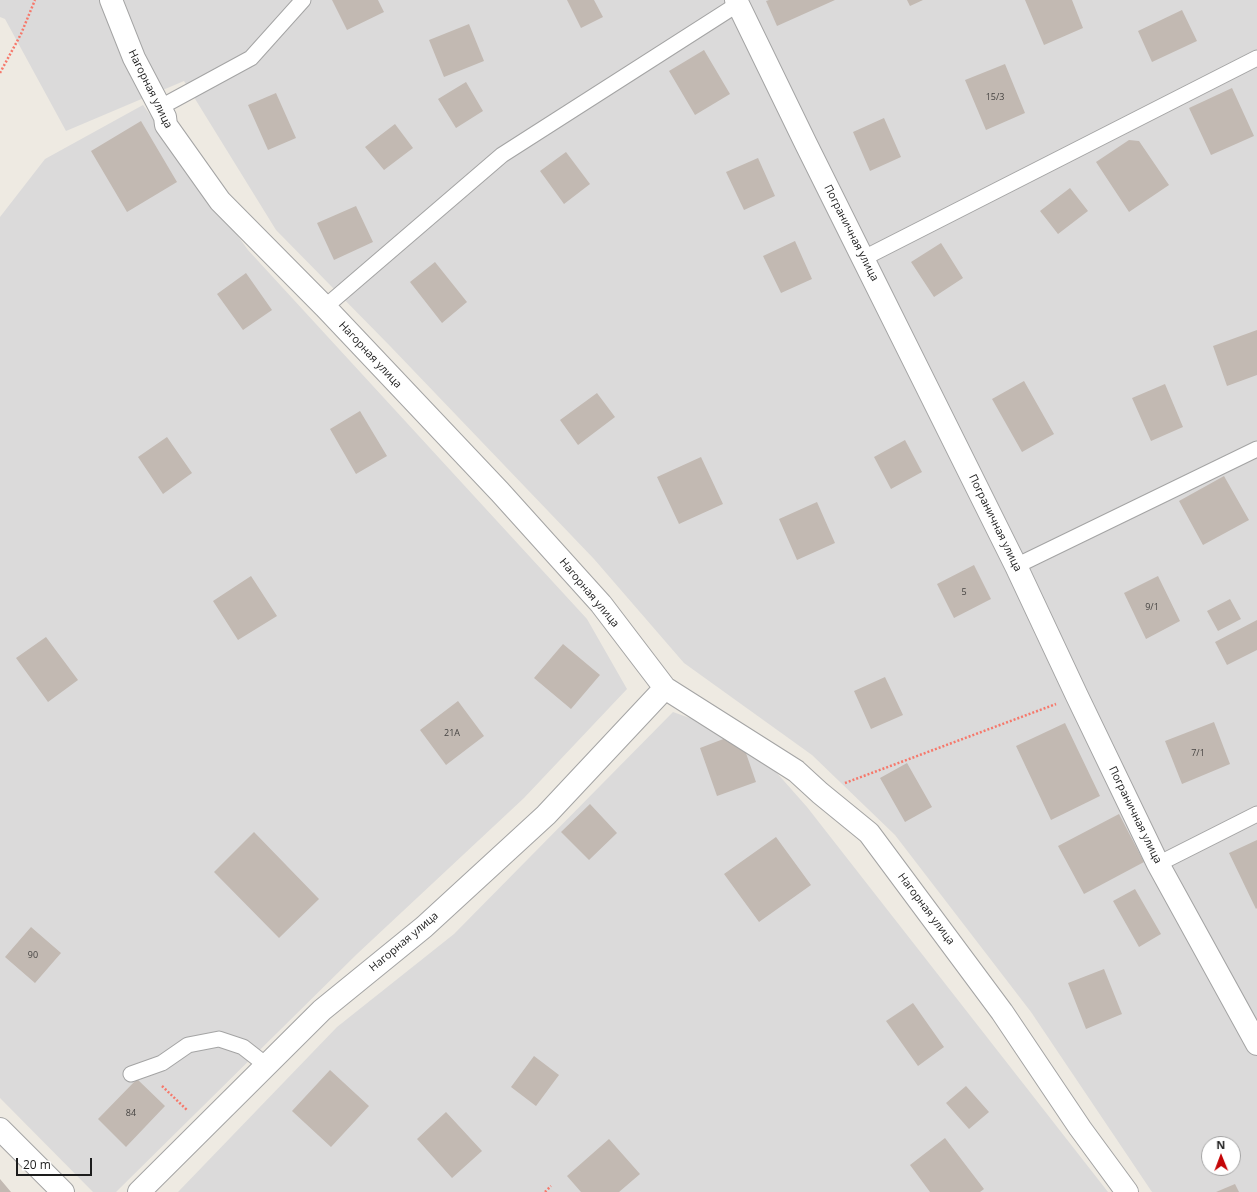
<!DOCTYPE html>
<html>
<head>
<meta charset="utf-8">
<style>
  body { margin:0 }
  #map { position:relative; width:1257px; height:1192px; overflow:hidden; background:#eeeae2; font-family:"Open Sans",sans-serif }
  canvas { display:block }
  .north { position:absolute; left:1201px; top:1136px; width:40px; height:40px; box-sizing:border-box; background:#fff; border:1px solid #a5a5a5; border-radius:50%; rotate:359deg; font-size:11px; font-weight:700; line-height:16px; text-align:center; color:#1d1d1d }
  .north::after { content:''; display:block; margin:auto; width:14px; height:18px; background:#c40507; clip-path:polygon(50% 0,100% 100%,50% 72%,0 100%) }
  .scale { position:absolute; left:16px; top:1158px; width:76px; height:18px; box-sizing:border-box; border:2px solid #1d1d1d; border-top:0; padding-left:5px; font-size:12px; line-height:14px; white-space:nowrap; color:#1d1d1d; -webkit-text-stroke:3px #fff; paint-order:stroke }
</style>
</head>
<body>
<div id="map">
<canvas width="1257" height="1192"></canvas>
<div class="north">N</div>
<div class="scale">20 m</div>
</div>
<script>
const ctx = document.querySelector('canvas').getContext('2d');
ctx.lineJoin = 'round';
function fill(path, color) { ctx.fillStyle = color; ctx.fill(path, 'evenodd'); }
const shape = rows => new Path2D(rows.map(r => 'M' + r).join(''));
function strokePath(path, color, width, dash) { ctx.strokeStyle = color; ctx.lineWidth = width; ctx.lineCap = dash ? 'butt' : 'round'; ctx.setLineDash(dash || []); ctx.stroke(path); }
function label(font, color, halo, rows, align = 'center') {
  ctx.font = font + ' "Open Sans",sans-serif'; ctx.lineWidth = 3.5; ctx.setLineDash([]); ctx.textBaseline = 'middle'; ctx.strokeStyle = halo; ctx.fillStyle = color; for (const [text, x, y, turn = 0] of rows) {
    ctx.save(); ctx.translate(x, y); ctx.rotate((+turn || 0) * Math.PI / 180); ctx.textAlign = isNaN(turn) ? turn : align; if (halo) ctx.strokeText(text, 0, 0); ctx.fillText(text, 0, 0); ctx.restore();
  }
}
fill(shape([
  [0,0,1257,0,1257,1192,1152,1192,1031,1012,895,835,812,755,684,663,594,559,390,346,276,230,184,81,66,131,5,19,0,17],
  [1209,1144,1233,1144,1233,1168,1209,1168],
  [143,105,248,250,587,619,627,689,524,798,357,954,116,1192,93,1192,0,1098,0,217,45,159],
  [673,712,746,738,807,807,1108,1192,178,1192,337,1027,454,934]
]), '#dbdada');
fill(shape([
  [332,0,378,0,384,12,347,30],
  [567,0,594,0,603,17,581,28],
  [769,0,835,0,777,26,766,1],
  [907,0,923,0,910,6],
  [1025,0,1072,0,1083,28,1044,45],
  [1182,10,1197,41,1152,62,1138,31],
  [469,24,484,61,444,77,429,40],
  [704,50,730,94,695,115,669,71],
  [1005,64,1025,113,986,130,965,80],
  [466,82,483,111,456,128,438,99],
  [1232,88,1254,136,1211,155,1189,108],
  [276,93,296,138,268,150,248,105],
  [884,118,901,157,870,171,853,132],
  [141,121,177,182,127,212,91,151],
  [395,124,413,148,384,170,365,147],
  [1129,140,1139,141,1169,185,1129,212,1096,162],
  [566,152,590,184,564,204,540,171],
  [758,158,775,196,744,210,726,172],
  [1070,188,1088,211,1058,234,1040,211],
  [356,206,373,242,334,260,317,223],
  [795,241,812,279,781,293,763,256],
  [941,243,963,278,934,297,911,262],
  [435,262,467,302,442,323,410,282],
  [246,273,272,310,243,330,217,294],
  [1257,330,1257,375,1227,386,1213,346],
  [1024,381,1054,434,1022,452,992,399],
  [1165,384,1183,427,1151,441,1132,398],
  [597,393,615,417,578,445,560,420],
  [360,411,387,456,356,474,330,429],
  [167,437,192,473,163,494,138,457],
  [905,440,922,472,891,489,874,457],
  [701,457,723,504,679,524,657,477],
  [1224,476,1249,520,1203,545,1179,501],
  [817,502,835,543,797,560,779,519],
  [974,565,991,599,954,618,937,584],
  [251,576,277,616,238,640,213,601],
  [1158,576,1180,621,1146,639,1124,593],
  [1230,599,1241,619,1218,631,1207,611],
  [1257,620,1257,650,1227,665,1215,642],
  [46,637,78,680,48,702,16,658],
  [563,644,600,675,571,709,534,678],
  [885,677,903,715,871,729,854,691],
  [458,701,484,736,446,765,420,730],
  [1214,722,1230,764,1182,784,1165,741],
  [1065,723,1100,796,1051,820,1016,746],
  [739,733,756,782,717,796,700,748],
  [907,763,932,807,905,822,880,778],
  [590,804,617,833,589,860,561,832],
  [1119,814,1144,862,1084,894,1058,846],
  [254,832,319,899,279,938,214,872],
  [776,837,811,885,759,922,724,874],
  [1257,840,1257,908,1256,909,1229,853],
  [1135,889,1161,934,1139,947,1113,901],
  [31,927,61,953,35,983,5,957],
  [1104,969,1122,1014,1086,1029,1068,983],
  [913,1003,944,1047,918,1066,886,1021],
  [534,1056,559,1075,536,1106,511,1087],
  [330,1070,369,1106,331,1147,292,1111],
  [137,1079,165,1106,126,1147,98,1119],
  [966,1086,989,1112,969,1129,946,1103],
  [446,1112,482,1151,452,1178,417,1139],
  [945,1138,984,1189,980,1192,930,1192,910,1165],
  [609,1139,640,1174,619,1192,581,1192,567,1176],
  [0,1179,11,1192,0,1192],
  [1235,1184,1239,1192,1216,1192]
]), '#c2b9b2');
const service = shape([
  [159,108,251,58,303,0],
  [864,258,1257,58],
  [325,307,502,155,738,4],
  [1016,566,1257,449],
  [1158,864,1257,814],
  [131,1074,162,1063,188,1045,219,1039,243,1047,266,1065]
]);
const minor = shape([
  [111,0,134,58,165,117,166,125,220,201,325,307,500,492,601,604,665,688,796,771,820,793,869,833,1002,1012,1080,1128,1127,1192],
  [736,0,806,144,1016,566,1077,696,1158,864,1257,1044],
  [0,1129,63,1192],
  [139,1192,322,1010,424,927,546,815,665,688]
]);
strokePath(service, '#a4a4a4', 17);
strokePath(minor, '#a4a4a4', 24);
strokePath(shape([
  [0,73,21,34,35,0],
  [845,783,1056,704],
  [162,1086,187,1110],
  [545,1192,551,1186]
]), '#f6786b', 2.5, [2, 2]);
strokePath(service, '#fff', 15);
strokePath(minor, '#fff', 22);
label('9px', '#464442', null, [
  ["15/3",995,97],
  ["5",964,592],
  ["9/1",1152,607],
  ["21А",452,733],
  ["7/1",1198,753],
  ["90",33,955],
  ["84",131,1113]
]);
label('11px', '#1d1d1d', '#fff', [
  ["Нагорная улица",150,89,64],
  ["Пограничная улица",851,233,63],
  ["Нагорная улица",370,355,47],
  ["Пограничная улица",995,523,64],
  ["Нагорная улица",589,593,50],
  ["Пограничная улица",1135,815,64],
  ["Нагорная улица",926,909,53],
  ["Нагорная улица",404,942,-40]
]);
</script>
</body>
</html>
